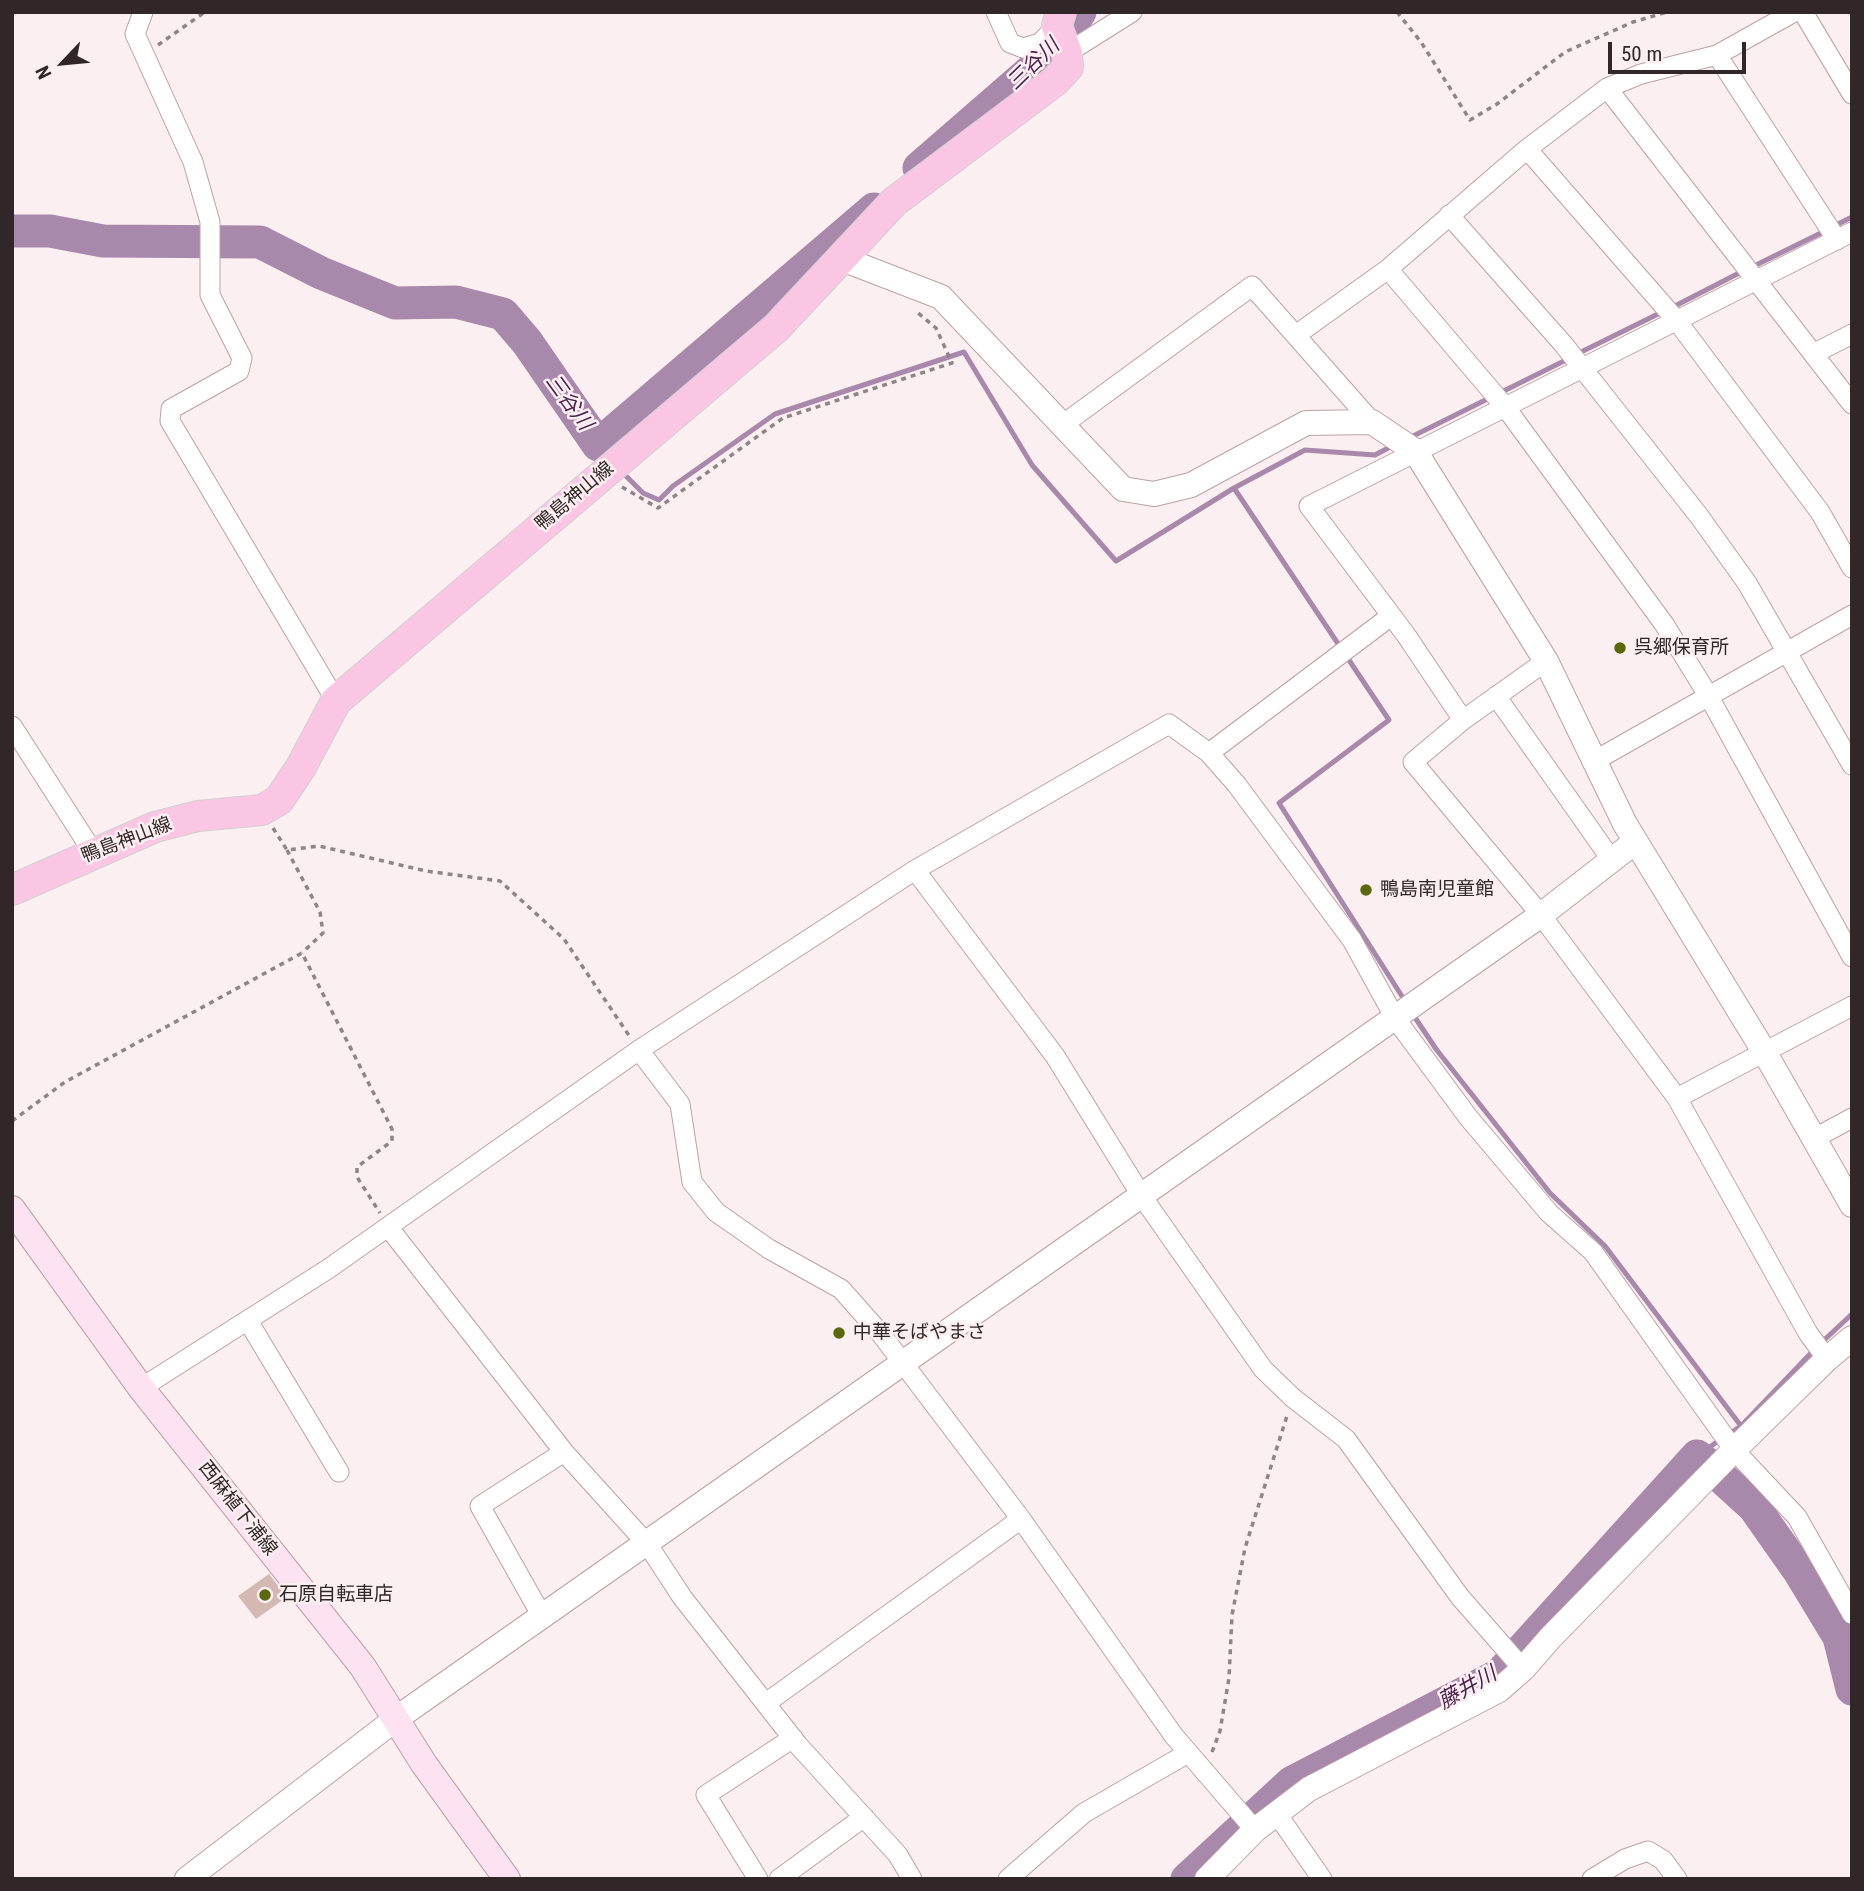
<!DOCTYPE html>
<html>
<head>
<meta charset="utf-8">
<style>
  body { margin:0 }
  #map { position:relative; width:1864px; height:1891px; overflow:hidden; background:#fbeff1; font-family:"Roboto Condensed",sans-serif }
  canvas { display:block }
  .frame { position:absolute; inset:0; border:14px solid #312728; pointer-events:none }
  .north { position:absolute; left:28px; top:28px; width:70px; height:70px; -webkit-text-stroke:5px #fbeff1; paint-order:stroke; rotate:244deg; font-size:19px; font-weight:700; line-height:28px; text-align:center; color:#312728 }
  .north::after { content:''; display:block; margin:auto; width:24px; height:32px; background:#312728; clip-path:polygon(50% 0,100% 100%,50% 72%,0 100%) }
  .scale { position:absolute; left:1608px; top:42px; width:138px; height:32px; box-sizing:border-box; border:4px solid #312728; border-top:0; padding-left:9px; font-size:21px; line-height:24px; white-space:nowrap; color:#312728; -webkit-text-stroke:5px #fbeff1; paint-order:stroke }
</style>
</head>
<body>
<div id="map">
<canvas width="1864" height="1891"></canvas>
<div class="frame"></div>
<div class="north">N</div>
<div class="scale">50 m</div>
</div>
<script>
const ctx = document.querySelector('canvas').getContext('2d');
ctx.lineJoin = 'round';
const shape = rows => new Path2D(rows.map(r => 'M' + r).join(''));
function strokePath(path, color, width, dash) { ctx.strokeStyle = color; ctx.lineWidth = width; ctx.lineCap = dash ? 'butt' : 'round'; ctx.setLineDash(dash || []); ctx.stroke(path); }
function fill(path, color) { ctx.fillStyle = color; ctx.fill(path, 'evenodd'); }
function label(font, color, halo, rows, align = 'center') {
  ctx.font = font + ' "Roboto Condensed","Noto Sans JP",sans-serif'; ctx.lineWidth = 5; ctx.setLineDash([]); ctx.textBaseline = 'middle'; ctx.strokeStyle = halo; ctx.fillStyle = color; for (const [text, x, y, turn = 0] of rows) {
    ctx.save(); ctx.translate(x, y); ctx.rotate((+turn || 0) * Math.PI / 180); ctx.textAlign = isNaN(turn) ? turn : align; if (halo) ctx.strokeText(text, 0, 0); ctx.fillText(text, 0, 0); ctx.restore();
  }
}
strokePath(shape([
  [1834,226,1852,217],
  [1752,267,1825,231],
  [1671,308,1743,271],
  [1577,354,1662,312],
  [1407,439,1568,359],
  [598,445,610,459],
  [621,471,643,493,659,500,673,486,775,414,964,352,1032,465,1116,561,1234,488,1305,450,1375,455,1392,446],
  [1234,488,1389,720,1279,803,1405,1001],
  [1412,1013,1436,1049,1550,1193,1605,1246,1741,1426],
  [1821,1343,1852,1314],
  [1729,1434,1741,1426,1814,1350],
  [1697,1456,1721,1439]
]), '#a888ab', 5);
strokePath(shape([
  [919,168,1056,49,1080,12],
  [12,231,50,231,103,241,260,242,321,273,395,303,456,302,503,314,527,342,598,445,874,209],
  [1720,1476,1754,1507,1799,1571,1839,1637,1852,1689],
  [1187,1879,1291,1783,1499,1675,1697,1456,1706,1463]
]), '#a888ab', 33);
fill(shape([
  [269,1574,287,1597,256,1619,238,1596]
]), '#d3b8b3');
const minor = shape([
  [143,12,135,34,193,162,210,222,210,295,242,358,239,371,171,409,170,421,336,701],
  [996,12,1010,43,1023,48,1040,43,1057,26],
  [1803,12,1852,94],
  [1067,53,1132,12],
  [1717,55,1837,240],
  [1607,88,1852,404],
  [1527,149,1677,321,1820,512,1852,568],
  [1449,215,1564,345,1699,516,1747,583,1852,765],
  [1388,269,1506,408,1664,624,1708,695,1852,957],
  [1296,335,1388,269,1527,149,1607,88,1641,74,1717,55,1794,12],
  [1813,354,1852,334],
  [1061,426,1252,286,1372,422],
  [1546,661,1463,720,1413,762,1541,915,1677,1098,1808,1333,1827,1359],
  [1496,696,1611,859],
  [1463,720,1406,635,1309,506,1852,232],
  [12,726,93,852],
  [1209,753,1391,616],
  [1596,760,1852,615],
  [915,870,1055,1056,1141,1195,1263,1369,1293,1398,1346,1439,1460,1597,1523,1669],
  [639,1050,680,1104,692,1182,716,1212,769,1249,841,1289,881,1334,1021,1519,1174,1736,1255,1830],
  [1677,1098,1852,1006],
  [1815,1138,1852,1118],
  [389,1228,564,1452,648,1545,682,1597,798,1745,898,1855,912,1879],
  [248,1321,339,1472],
  [141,1388,328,1269,639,1050,915,870,1169,724,1209,753,1237,785,1352,940,1395,1018,1468,1117,1549,1213,1593,1252,1734,1450,1797,1517,1852,1614],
  [543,1618,480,1506,564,1452],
  [766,1703,1021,1519],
  [1277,1814,1322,1879],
  [758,1879,706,1795,793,1738],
  [779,1879,864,1817],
  [1008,1879,1084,1813,1188,1753],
  [1592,1879,1625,1859,1648,1851,1663,1860,1677,1879]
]);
const tertiary = shape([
  [840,258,941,297,1123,489,1154,494,1191,485,1306,423,1372,422,1415,451,1546,661,1625,824,1765,1053,1852,1205],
  [187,1879,397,1718,1541,915,1635,842],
  [1207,1879,1255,1830,1309,1789,1499,1690,1523,1669,1551,1637,1734,1450,1827,1359,1852,1338]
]);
const secondary = shape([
  [12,1209,141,1388,363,1667,424,1764,507,1879]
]);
const primary = shape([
  [12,890,155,827,198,816,262,810,279,800,301,767,336,701,776,328,894,202,1055,81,1068,67,1067,53,1057,26,1061,12]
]);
strokePath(minor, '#bca1a5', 21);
strokePath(tertiary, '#bca1a5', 26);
strokePath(secondary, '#bca1a5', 28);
strokePath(primary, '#d2cfd0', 32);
strokePath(shape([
  [1397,12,1421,42,1470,120,1497,104,1565,52,1633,22,1667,12],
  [158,45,205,12],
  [622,487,658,508,783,418,952,363,936,328,917,312],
  [273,828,287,850,319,846,426,871,500,881,564,939,630,1037],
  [287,850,320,912,323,933,302,953],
  [12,1121,65,1082,302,953,392,1129,392,1141,357,1167,357,1177,380,1213],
  [1212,1752,1220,1731,1229,1678,1232,1615,1245,1548,1287,1416]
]), '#8f8486', 3.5, [5, 5]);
strokePath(minor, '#fff', 19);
strokePath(tertiary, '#fff', 24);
strokePath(secondary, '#fde2f1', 26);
strokePath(primary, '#fbc6e3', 30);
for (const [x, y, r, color] of [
  [1620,648,7,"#5b680e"],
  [1366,890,7,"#5b680e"],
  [839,1333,7,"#5b680e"],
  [265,1595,7,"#5b680e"]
]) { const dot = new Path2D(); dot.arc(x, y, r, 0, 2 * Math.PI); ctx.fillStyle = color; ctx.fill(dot); strokePath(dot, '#fbeff1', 2.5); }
label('19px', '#312728', '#fbeff1', [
  ["鴨島神山線",575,497,-40],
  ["鴨島神山線",127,841,-21],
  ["西麻植下浦線",237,1509,52]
]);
label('19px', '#312728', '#fbeff1', [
  ["呉郷保育所",1634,648],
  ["鴨島南児童館",1380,890],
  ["中華そばやまさ",853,1333],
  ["石原自転車店",279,1595]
], 'left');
label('italic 21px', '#4c2250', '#fbeff1', [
  ["三谷川",1034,65,-44],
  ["三谷川",568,403,54],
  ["藤井川",1468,1689,-30]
]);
</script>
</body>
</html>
